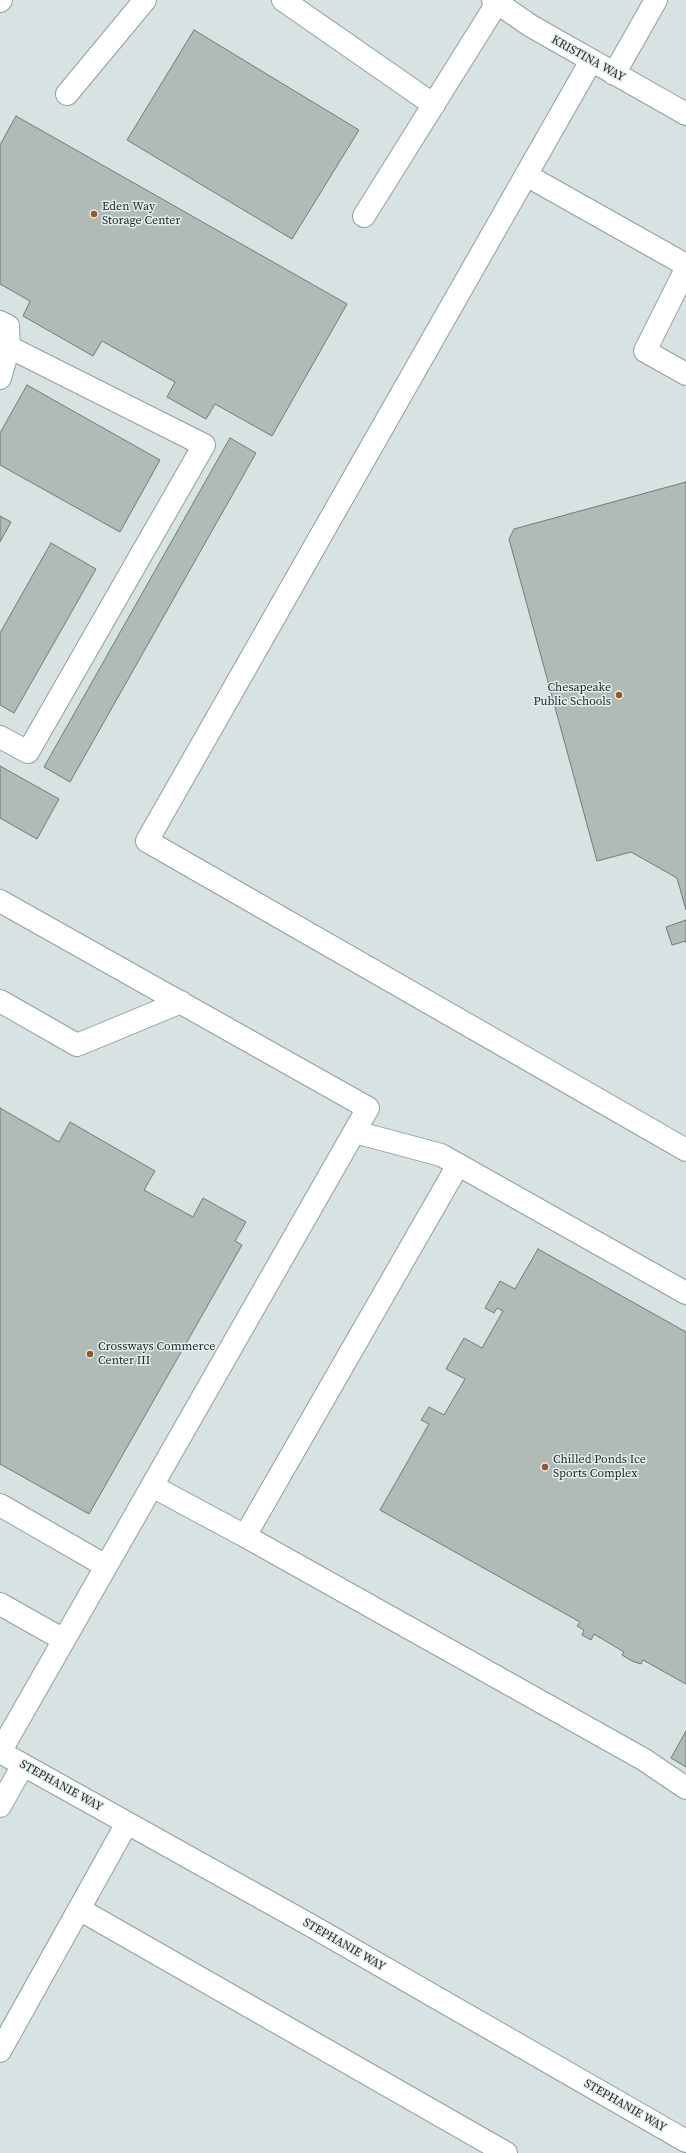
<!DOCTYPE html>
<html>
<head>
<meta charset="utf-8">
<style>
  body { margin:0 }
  canvas { display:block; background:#d6e3e2 }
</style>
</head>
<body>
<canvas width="686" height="2153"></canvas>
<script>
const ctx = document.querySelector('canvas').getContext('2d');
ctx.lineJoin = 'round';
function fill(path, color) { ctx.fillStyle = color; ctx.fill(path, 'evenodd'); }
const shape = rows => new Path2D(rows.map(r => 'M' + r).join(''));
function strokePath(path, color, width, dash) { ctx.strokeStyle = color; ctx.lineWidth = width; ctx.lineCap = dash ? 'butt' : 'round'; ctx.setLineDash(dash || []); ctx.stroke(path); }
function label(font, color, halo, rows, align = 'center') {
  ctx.font = font + ' "Source Serif 4",serif'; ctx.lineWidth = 3; ctx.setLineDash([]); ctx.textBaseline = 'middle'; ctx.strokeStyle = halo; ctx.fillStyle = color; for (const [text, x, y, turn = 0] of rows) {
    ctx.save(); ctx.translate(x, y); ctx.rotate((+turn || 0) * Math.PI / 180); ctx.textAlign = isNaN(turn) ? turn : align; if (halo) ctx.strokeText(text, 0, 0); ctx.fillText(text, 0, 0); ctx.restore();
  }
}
const building = shape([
  [194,30,359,130,292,239,127,140,194,30],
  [16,116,347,304,272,436,215,404,206,419,167,397,175,382,102,341,93,356,23,316,30,301,0,284,0,145,16,116],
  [27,385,160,460,120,532,0,465,0,433,27,385],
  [230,438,256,453,70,782,44,767,230,438],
  [686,482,686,910,677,878,631,852,597,861,509,539,514,529,686,482],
  [0,516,11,522,0,542,0,516],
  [51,543,96,569,14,713,0,705,0,633,51,543],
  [0,766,59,799,37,839,0,818,0,766],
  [686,920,686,943,686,941,672,945,666,927,686,920],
  [0,1108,59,1142,70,1122,155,1171,144,1190,193,1217,203,1198,246,1222,235,1241,242,1245,89,1514,0,1464,0,1108],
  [538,1249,686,1332,686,1684,643,1660,641,1664,632,1661,622,1655,624,1652,594,1634,591,1640,582,1635,584,1630,577,1626,580,1622,380,1510,429,1424,421,1420,429,1407,444,1415,465,1379,446,1369,464,1338,482,1348,503,1311,497,1308,494,1313,485,1308,500,1281,515,1289,538,1249],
  [686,1731,686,1767,671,1758,686,1731]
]);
fill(building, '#b0bbb5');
strokePath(building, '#717b76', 1);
const minor = shape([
  [283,0,434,105],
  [493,0,531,26,686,114],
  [0,1,1,0],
  [591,61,147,841,686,1150],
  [614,74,656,0],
  [67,94,145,0],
  [526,175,686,265],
  [364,216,497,3],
  [686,269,645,351,686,374],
  [0,322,8,326,9,347,0,350],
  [0,378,9,347,204,445,28,752,0,737],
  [0,901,368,1108,0,1752],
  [0,1001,77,1045,181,1002],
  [355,1132,441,1155,686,1293],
  [458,1165,245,1536,643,1759,686,1788],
  [152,1486,245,1536],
  [0,1505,106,1566],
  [0,1604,64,1640],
  [0,1752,310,1925,686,2141],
  [0,1806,23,1765],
  [79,1909,506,2153],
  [0,2051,127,1823]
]);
strokePath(minor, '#929e9d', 24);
strokePath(minor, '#fff', 22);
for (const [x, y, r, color] of [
  [94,214,4,"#975623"],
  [619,695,4,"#975623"],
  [90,1354,4,"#975623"],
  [545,1467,4,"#975623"]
]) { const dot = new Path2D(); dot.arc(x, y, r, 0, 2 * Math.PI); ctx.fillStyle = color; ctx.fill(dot); strokePath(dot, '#e3f0ef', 1.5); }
label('12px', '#222626', '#e3f0ef', [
  ["KRISTINA WAY",588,59,29],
  ["STEPHANIE WAY",61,1786,29],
  ["STEPHANIE WAY",344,1945,30],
  ["STEPHANIE WAY",625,2106,30]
]);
label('12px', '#222626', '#e3f0ef', [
  ["Eden Way",102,207],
  ["Storage Center",102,221],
  ["Chesapeake",611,688,"right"],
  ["Public Schools",611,702,"right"],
  ["Crossways Commerce",98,1347],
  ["Center III",98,1361],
  ["Chilled Ponds Ice",553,1460],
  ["Sports Complex",553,1474]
], 'left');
</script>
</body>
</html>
